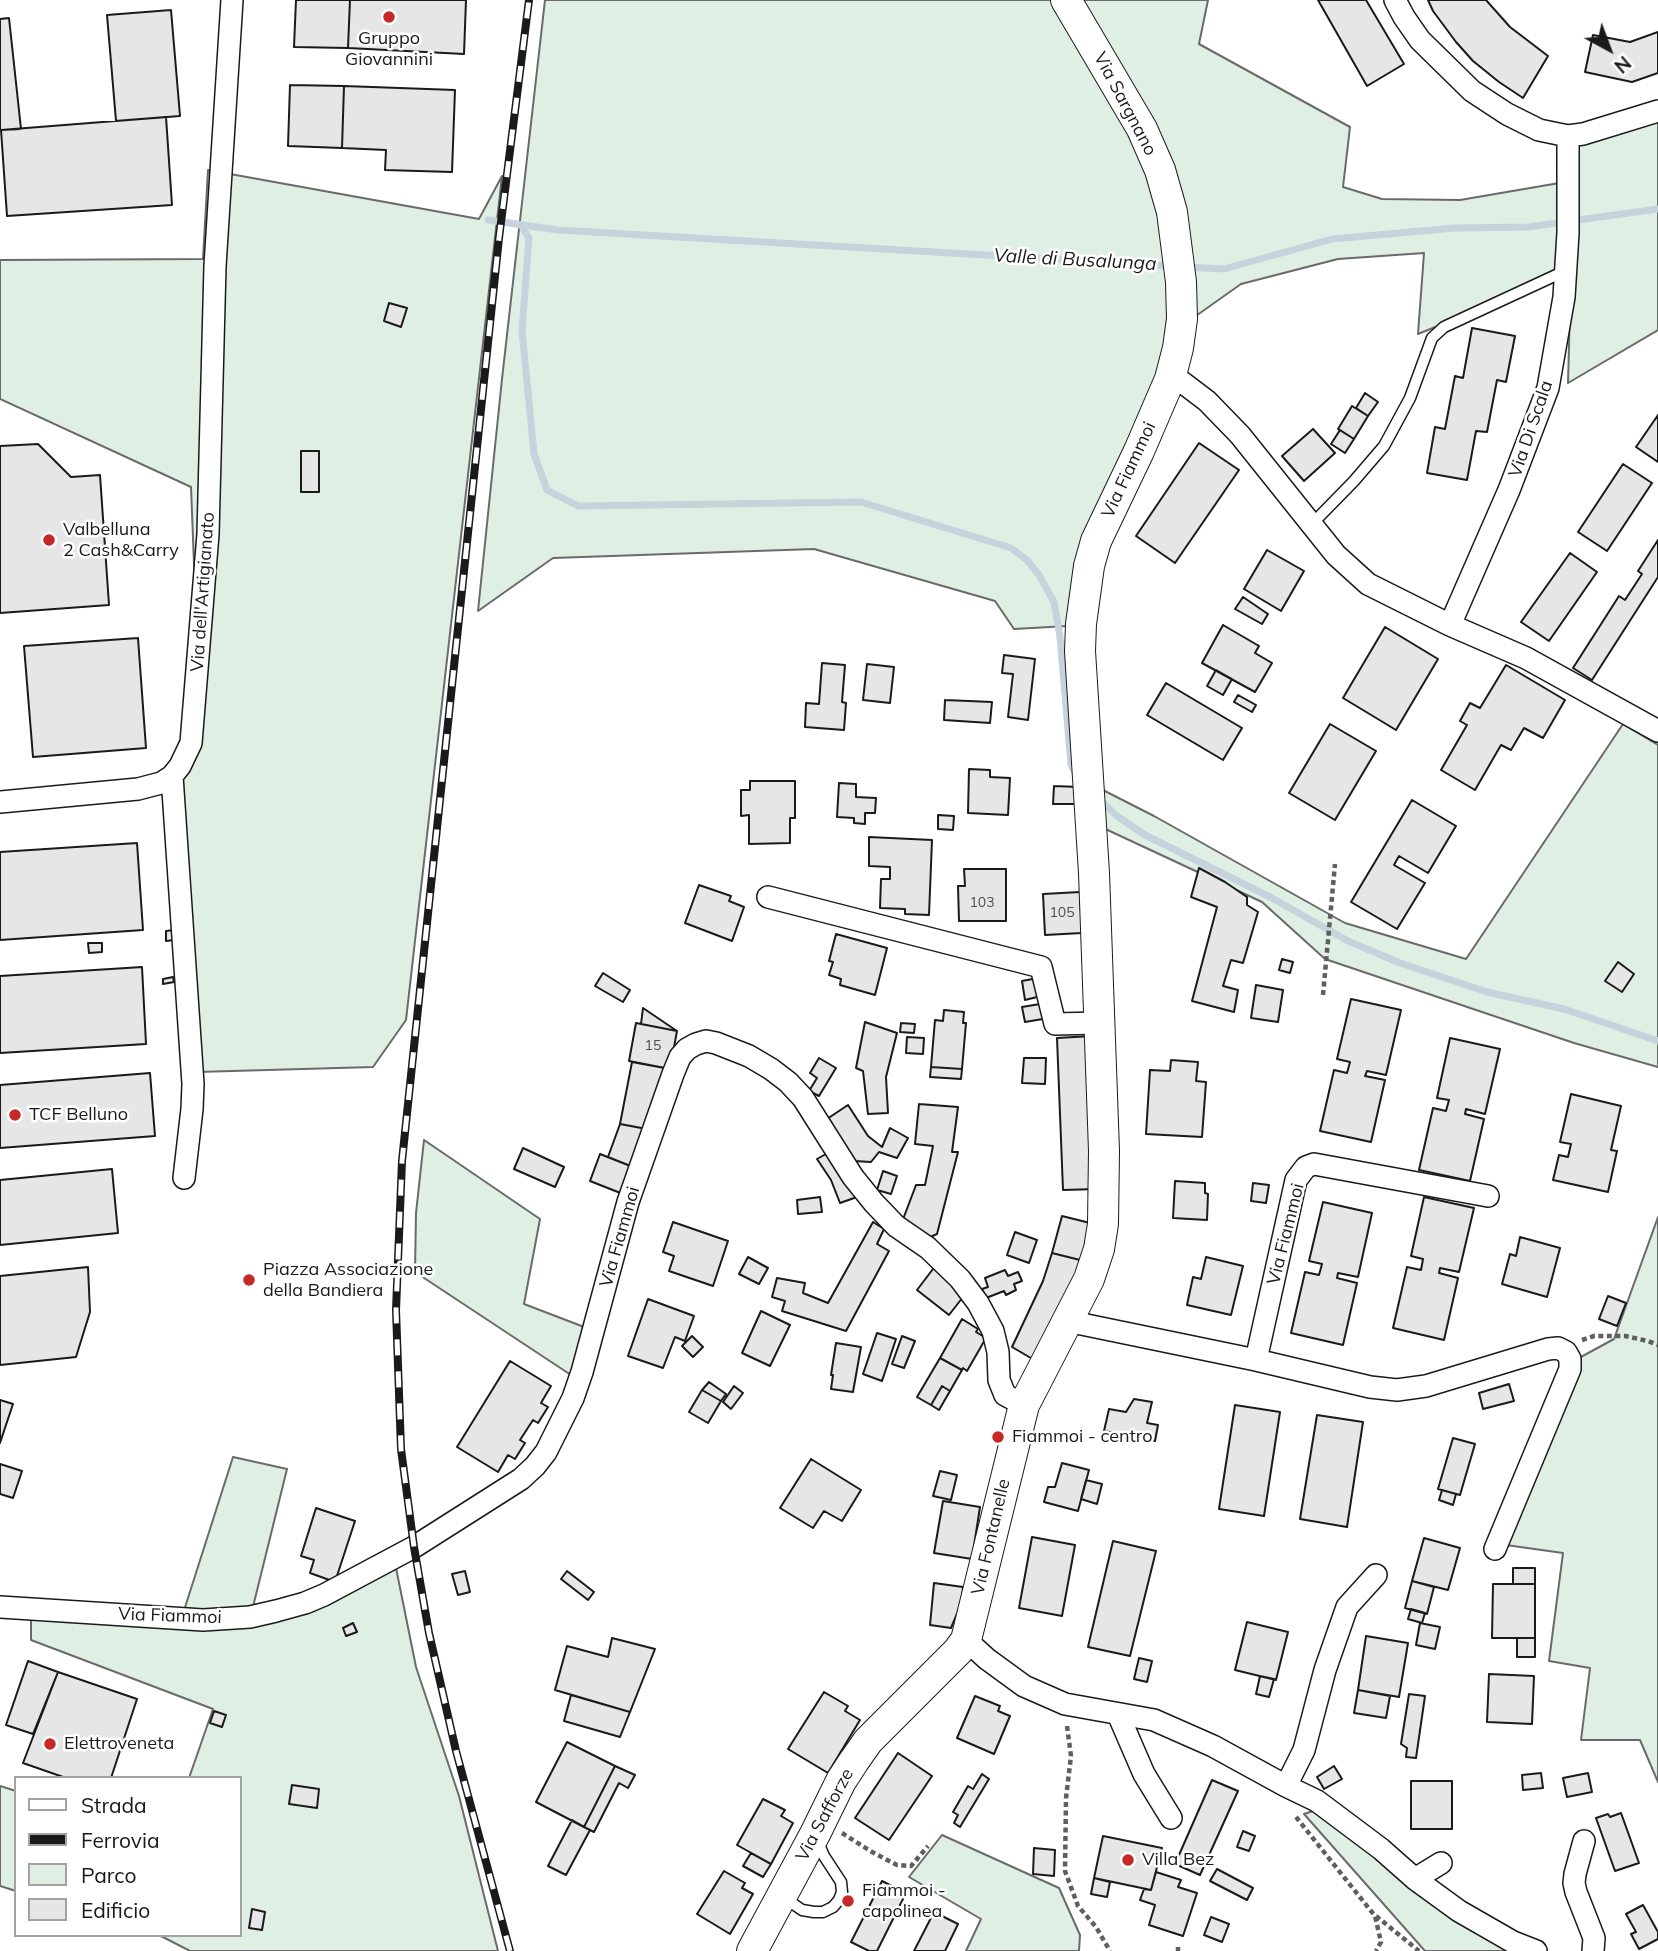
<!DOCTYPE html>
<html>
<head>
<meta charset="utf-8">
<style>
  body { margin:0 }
  #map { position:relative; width:1658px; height:1951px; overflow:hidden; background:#fff; font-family:Mulish,sans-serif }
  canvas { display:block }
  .legend { position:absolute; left:14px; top:1776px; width:228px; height:161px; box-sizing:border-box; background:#fff; border:2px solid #a3a3a3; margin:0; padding:9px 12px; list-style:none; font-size:21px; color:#1a1a1a }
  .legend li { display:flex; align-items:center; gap:14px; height:35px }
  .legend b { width:35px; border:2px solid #a3a3a3 }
  .north { position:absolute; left:1574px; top:14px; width:70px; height:70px; -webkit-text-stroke:5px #fff; paint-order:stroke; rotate:139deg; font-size:19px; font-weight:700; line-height:28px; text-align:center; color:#1a1a1a }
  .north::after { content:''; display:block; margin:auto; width:24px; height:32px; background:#1a1a1a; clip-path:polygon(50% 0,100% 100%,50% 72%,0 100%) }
</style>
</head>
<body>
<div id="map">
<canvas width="1658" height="1951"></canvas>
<ul class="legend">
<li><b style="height:9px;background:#fff"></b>Strada</li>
<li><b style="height:9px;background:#1a1a1a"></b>Ferrovia</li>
<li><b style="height:19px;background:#e0efe3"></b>Parco</li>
<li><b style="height:19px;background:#e6e6e6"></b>Edificio</li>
</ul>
<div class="north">N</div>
</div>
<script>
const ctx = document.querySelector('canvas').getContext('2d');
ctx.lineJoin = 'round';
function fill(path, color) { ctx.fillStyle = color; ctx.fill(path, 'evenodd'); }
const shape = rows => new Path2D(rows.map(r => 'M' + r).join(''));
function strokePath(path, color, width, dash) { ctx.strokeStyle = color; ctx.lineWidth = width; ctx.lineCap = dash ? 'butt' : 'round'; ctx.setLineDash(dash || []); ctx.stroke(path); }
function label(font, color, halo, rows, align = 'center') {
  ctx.font = font + ' Mulish,sans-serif'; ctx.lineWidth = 5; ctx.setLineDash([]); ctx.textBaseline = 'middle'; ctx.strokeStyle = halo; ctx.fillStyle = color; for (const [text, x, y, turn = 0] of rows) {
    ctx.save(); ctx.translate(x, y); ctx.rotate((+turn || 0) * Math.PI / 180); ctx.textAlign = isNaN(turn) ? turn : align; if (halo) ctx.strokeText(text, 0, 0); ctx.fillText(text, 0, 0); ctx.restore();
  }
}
const green = shape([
  [545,0,1208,0,1199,44,1350,127,1343,187,1382,199,1460,200,1571,181,1574,144,1658,118,1658,330,1568,383,1571,272,1418,334,1424,253,1338,259,1241,284,1193,318,1068,626,1014,629,995,601,814,549,553,558,478,611,502,379,545,0],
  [208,170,479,219,502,176,406,1020,373,1067,197,1072,189,941,183,780,196,616,191,487,0,399,0,260,203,259,208,170],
  [1623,724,1658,745,1658,1067,1574,1043,1325,959,1262,902,1099,826,1093,785,1154,816,1345,923,1466,959,1623,724],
  [424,1140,540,1219,524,1304,592,1330,574,1377,415,1272,416,1213,424,1140],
  [1658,1217,1658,1782,1640,1740,1581,1740,1590,1668,1549,1661,1563,1553,1506,1545,1579,1358,1614,1339,1658,1217],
  [233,1457,287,1469,249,1623,395,1563,416,1667,459,1796,498,1951,190,1951,159,1935,240,1935,240,1778,189,1778,213,1709,31,1640,31,1616,180,1623,233,1457],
  [0,1786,16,1791,16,1891,0,1886,0,1786],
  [1332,1805,1483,1931,1535,1951,1425,1951,1304,1814,1332,1805],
  [942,1835,1059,1888,1080,1935,1079,1951,966,1951,981,1919,909,1877,942,1835]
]);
fill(green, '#e0efe3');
strokePath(green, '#6a6a6a', 2);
strokePath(shape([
  [488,220,558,230,1173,266],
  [521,225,529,238,522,330,534,454,547,490,578,506,861,502,1011,548,1027,560,1039,575,1054,602,1060,637,1071,765,1076,774],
  [1185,267,1224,269,1332,239,1455,228,1528,227,1658,209],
  [1098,798,1117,816,1145,835,1272,898,1348,941,1400,963,1487,992,1564,1009,1658,1041]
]), '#c6d2dc', 7);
const building = shape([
  [296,0,350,0,348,48,294,47,296,0],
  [350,0,466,0,464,54,348,48,350,0],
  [1318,0,1366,0,1404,64,1367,86,1318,0],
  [1428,0,1486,0,1510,27,1548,56,1523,98,1499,82,1473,61,1456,42,1433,11,1428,0],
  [171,10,180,116,116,121,107,15,171,10],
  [9,18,21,129,0,130,0,19,9,18],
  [1658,32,1658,73,1632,82,1585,72,1593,35,1630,42,1658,32],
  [290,85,344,86,342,148,288,146,290,85],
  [344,86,455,90,452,172,385,170,386,150,342,148,344,86],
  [166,117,172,205,7,216,1,130,166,117],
  [389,303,407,308,401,327,384,321,389,303],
  [1472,328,1515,336,1506,382,1497,380,1487,432,1476,431,1467,480,1427,473,1435,427,1445,429,1455,376,1463,378,1472,328],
  [1365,393,1378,402,1368,416,1356,408,1365,393],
  [1352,406,1368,416,1354,439,1338,429,1352,406],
  [1658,415,1658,462,1636,447,1658,415],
  [1313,429,1335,453,1304,481,1282,456,1313,429],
  [1340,430,1354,439,1345,453,1331,444,1340,430],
  [1199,443,1239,470,1175,563,1136,536,1199,443],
  [38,444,71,477,100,475,109,605,0,613,0,446,38,444],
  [301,451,319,451,319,492,301,492,301,451],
  [1623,464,1652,483,1607,551,1578,532,1623,464],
  [1658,540,1658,577,1592,680,1573,668,1619,596,1625,600,1642,574,1638,571,1658,540],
  [1267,550,1304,571,1281,611,1244,589,1267,550],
  [1570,553,1597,572,1549,641,1521,622,1570,553],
  [1243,597,1268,614,1262,624,1235,609,1243,597],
  [1223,625,1259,646,1255,653,1272,663,1255,692,1202,663,1223,625],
  [1385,627,1438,659,1396,730,1343,698,1385,627],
  [138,638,146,748,33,757,24,646,138,638],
  [1004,655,1035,659,1028,720,1008,717,1013,674,1002,673,1004,655],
  [822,663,845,665,842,702,846,703,844,730,805,727,806,703,819,704,822,663],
  [867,664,894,667,890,703,863,700,867,664],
  [1506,665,1565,700,1543,738,1524,728,1511,750,1501,745,1475,790,1441,770,1467,725,1460,721,1470,703,1480,708,1506,665],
  [1216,670,1232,679,1223,695,1207,686,1216,670],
  [1166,683,1242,728,1223,760,1147,715,1166,683],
  [1238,695,1256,705,1252,712,1234,702,1238,695],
  [945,700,992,702,990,723,944,720,945,700],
  [1330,724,1376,751,1335,820,1289,793,1330,724],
  [969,769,990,770,990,777,1010,778,1008,815,968,813,969,769],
  [750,781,795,781,795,818,790,818,790,843,749,844,749,815,741,816,741,790,750,790,750,781],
  [839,783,856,784,856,797,876,798,875,813,865,813,865,824,854,823,854,818,837,817,839,783],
  [1054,786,1079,787,1079,804,1053,804,1054,786],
  [1412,800,1456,826,1428,873,1399,856,1394,865,1425,883,1397,929,1351,902,1412,800],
  [938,815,954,816,953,830,938,829,938,815],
  [869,837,932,840,929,915,905,914,905,909,880,908,881,879,890,879,890,867,869,866,869,837],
  [137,843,143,930,0,940,0,852,137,843],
  [1199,868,1225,882,1247,897,1247,905,1258,912,1243,963,1231,960,1223,986,1238,990,1234,1012,1192,1001,1217,907,1191,897,1199,868],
  [964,869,1006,869,1006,921,959,921,958,886,965,886,964,869],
  [699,885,731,896,729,901,744,907,732,941,685,923,699,885],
  [1080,892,1082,933,1045,935,1043,894,1080,892],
  [174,930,174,940,166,941,166,931,174,930],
  [836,934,887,948,875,995,840,985,841,979,829,975,833,962,829,961,836,934],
  [88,943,102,943,102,952,89,953,88,943],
  [1282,959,1293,962,1290,973,1279,970,1282,959],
  [1618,962,1634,974,1622,992,1605,981,1618,962],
  [142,967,146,1044,0,1053,0,976,142,967],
  [603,973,630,990,623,1002,595,986,603,973],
  [173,977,174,982,163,984,163,979,173,977],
  [1038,978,1041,996,1025,1000,1022,981,1038,978],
  [1256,985,1283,990,1278,1022,1251,1018,1256,985],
  [1351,999,1401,1010,1386,1075,1367,1071,1365,1076,1385,1080,1371,1142,1320,1131,1334,1070,1347,1073,1350,1062,1337,1059,1351,999],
  [1046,1003,1049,1018,1025,1022,1022,1007,1046,1003],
  [643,1008,677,1031,641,1024,643,1008],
  [944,1010,964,1012,963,1023,966,1023,962,1069,931,1067,935,1020,943,1021,944,1010],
  [865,1022,897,1033,886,1077,888,1113,868,1114,863,1071,856,1068,865,1022],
  [636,1023,677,1031,670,1069,629,1061,636,1023],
  [901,1023,915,1024,914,1033,900,1032,901,1023],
  [1092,1036,1097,1189,1063,1190,1057,1038,1092,1036],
  [907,1037,924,1038,923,1054,906,1053,907,1037],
  [1450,1038,1500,1049,1485,1114,1466,1109,1465,1114,1484,1119,1470,1181,1419,1170,1433,1108,1446,1111,1449,1100,1437,1098,1450,1038],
  [819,1058,836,1068,819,1096,809,1091,817,1078,810,1073,819,1058],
  [1024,1058,1046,1058,1045,1084,1022,1083,1024,1058],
  [1171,1060,1198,1062,1196,1081,1206,1082,1202,1137,1146,1134,1150,1070,1170,1071,1171,1060],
  [632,1062,670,1069,652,1130,620,1124,632,1062],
  [931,1067,962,1069,961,1079,930,1077,931,1067],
  [150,1073,155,1136,0,1148,0,1085,150,1073],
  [1571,1094,1621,1106,1611,1150,1617,1151,1608,1192,1553,1180,1559,1155,1568,1157,1571,1144,1560,1142,1571,1094],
  [919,1104,958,1107,952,1152,958,1152,937,1234,928,1238,902,1222,916,1185,925,1185,933,1146,915,1144,919,1104],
  [848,1105,868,1136,882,1147,890,1128,908,1138,897,1158,879,1152,871,1162,854,1161,827,1119,848,1105],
  [620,1124,652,1130,638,1169,608,1157,620,1124],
  [523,1148,564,1167,555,1187,514,1169,523,1148],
  [833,1150,857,1197,840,1203,831,1180,817,1159,833,1150],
  [600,1154,638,1169,628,1196,590,1181,600,1154],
  [112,1169,118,1233,0,1245,0,1180,112,1169],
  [883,1171,897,1176,891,1194,877,1190,883,1171],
  [1175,1181,1205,1183,1205,1193,1208,1194,1207,1220,1173,1218,1175,1181],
  [1253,1183,1269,1185,1266,1203,1251,1201,1253,1183],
  [820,1197,822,1212,798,1214,797,1200,820,1197],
  [1424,1197,1474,1208,1459,1272,1440,1268,1439,1273,1458,1278,1444,1340,1393,1328,1407,1267,1421,1270,1423,1259,1411,1256,1424,1197],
  [1323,1202,1372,1213,1358,1277,1338,1273,1337,1278,1357,1283,1343,1345,1291,1333,1305,1272,1319,1275,1322,1264,1309,1261,1323,1202],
  [1062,1216,1098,1225,1088,1262,1052,1253,1062,1216],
  [673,1222,728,1241,713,1286,669,1271,674,1256,663,1252,673,1222],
  [873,1222,884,1229,877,1244,889,1251,846,1331,782,1311,785,1301,772,1297,777,1278,805,1283,803,1293,828,1303,873,1222],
  [1015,1232,1037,1240,1029,1263,1007,1255,1015,1232],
  [1520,1237,1560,1248,1547,1297,1502,1284,1510,1254,1516,1256,1520,1237],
  [1052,1253,1088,1262,1036,1361,1012,1347,1043,1281,1052,1253],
  [748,1257,768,1268,759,1284,739,1274,748,1257],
  [1206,1257,1243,1266,1231,1315,1187,1305,1193,1277,1201,1279,1206,1257],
  [936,1265,963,1297,949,1315,917,1290,936,1265],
  [88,1267,90,1312,76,1357,0,1365,0,1276,88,1267],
  [1005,1270,1008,1276,1018,1272,1022,1281,1014,1284,1016,1290,1006,1295,1004,1291,986,1298,982,1289,988,1287,985,1278,1005,1270],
  [1608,1296,1626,1303,1617,1326,1599,1319,1608,1296],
  [648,1299,694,1316,685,1341,675,1337,663,1368,628,1356,648,1299],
  [761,1311,790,1325,770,1366,742,1353,761,1311],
  [962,1319,978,1329,976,1332,986,1338,967,1371,963,1368,962,1370,940,1358,962,1319],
  [877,1333,896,1339,882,1381,863,1374,877,1333],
  [692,1336,703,1347,693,1357,682,1346,692,1336],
  [902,1336,915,1341,904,1368,892,1364,902,1336],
  [836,1343,861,1347,853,1392,831,1389,833,1375,831,1375,836,1343],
  [940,1358,962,1370,950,1391,942,1386,931,1405,917,1397,940,1358],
  [510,1361,551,1386,541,1403,548,1407,538,1423,533,1420,520,1440,525,1443,515,1459,508,1455,498,1472,457,1447,510,1361],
  [709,1382,726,1394,721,1401,702,1390,709,1382],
  [1509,1384,1514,1401,1483,1409,1479,1393,1509,1384],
  [734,1386,743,1393,731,1409,723,1402,734,1386],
  [942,1386,950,1391,939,1410,931,1405,942,1386],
  [702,1390,721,1401,708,1423,689,1412,702,1390],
  [1134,1399,1152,1402,1147,1423,1158,1425,1155,1441,1104,1431,1109,1409,1126,1412,1134,1399],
  [0,1400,13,1404,0,1443,0,1400],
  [1235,1405,1280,1412,1264,1516,1219,1509,1235,1405],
  [1317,1415,1363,1422,1347,1527,1300,1519,1317,1415],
  [1453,1438,1475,1444,1460,1495,1438,1489,1453,1438],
  [811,1459,861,1490,842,1521,824,1511,813,1528,780,1508,811,1459],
  [1062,1463,1089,1470,1078,1511,1044,1502,1048,1487,1055,1487,1062,1463],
  [0,1464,22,1471,13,1498,0,1494,0,1464],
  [940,1471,957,1475,951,1500,933,1496,940,1471],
  [1086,1480,1102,1484,1097,1504,1081,1499,1086,1480],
  [1442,1490,1456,1494,1453,1505,1439,1500,1442,1490],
  [943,1501,980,1507,972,1559,934,1553,943,1501],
  [316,1508,355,1521,335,1582,310,1573,314,1560,301,1556,316,1508],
  [1032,1537,1075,1545,1062,1616,1019,1608,1032,1537],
  [1424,1538,1460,1548,1448,1590,1412,1581,1424,1538],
  [1113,1541,1156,1551,1130,1656,1088,1647,1113,1541],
  [1513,1568,1535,1568,1535,1584,1513,1584,1513,1568],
  [465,1571,470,1592,458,1595,452,1574,465,1571],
  [567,1571,594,1592,588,1600,561,1579,567,1571],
  [1412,1581,1434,1587,1427,1614,1405,1608,1412,1581],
  [934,1583,963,1587,962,1602,951,1628,930,1625,934,1583],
  [1493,1584,1535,1584,1535,1638,1492,1638,1493,1584],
  [1411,1609,1425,1613,1422,1623,1408,1619,1411,1609],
  [1247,1622,1288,1632,1276,1680,1235,1670,1247,1622],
  [353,1623,357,1632,346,1636,343,1628,353,1623],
  [1420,1623,1440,1627,1435,1649,1416,1645,1420,1623],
  [1366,1636,1408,1643,1399,1697,1358,1690,1366,1636],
  [612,1638,655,1649,630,1712,555,1690,567,1646,608,1657,612,1638],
  [1517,1638,1535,1638,1535,1657,1517,1657,1517,1638],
  [1139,1658,1152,1661,1147,1682,1134,1679,1139,1658],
  [28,1661,58,1672,33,1734,6,1725,28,1661],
  [58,1672,137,1699,111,1778,66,1778,23,1763,58,1672],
  [1489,1674,1534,1676,1532,1724,1487,1722,1489,1674],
  [1260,1676,1274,1679,1269,1697,1256,1694,1260,1676],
  [1358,1690,1390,1696,1386,1718,1354,1713,1358,1690],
  [824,1692,848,1706,845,1711,860,1720,828,1773,788,1749,824,1692],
  [1409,1694,1425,1696,1416,1758,1406,1757,1407,1748,1401,1744,1409,1694],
  [571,1695,630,1712,620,1737,564,1721,571,1695],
  [975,1696,1000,1706,998,1711,1010,1716,994,1754,957,1738,975,1696],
  [214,1711,226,1715,222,1727,210,1723,214,1711],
  [567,1742,615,1766,584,1827,536,1802,567,1742],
  [898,1753,932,1776,889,1840,855,1818,898,1753],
  [615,1766,635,1775,628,1788,619,1783,594,1832,584,1827,615,1766],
  [1334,1766,1342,1779,1324,1789,1317,1777,1334,1766],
  [1541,1773,1543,1788,1523,1790,1522,1775,1541,1773],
  [1588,1773,1592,1792,1567,1797,1563,1778,1588,1773],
  [982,1774,989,1779,960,1827,954,1823,958,1815,953,1812,968,1786,973,1789,982,1774],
  [1212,1780,1238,1791,1200,1875,1175,1864,1212,1780],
  [1411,1781,1452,1781,1452,1829,1411,1829,1411,1781],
  [292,1785,319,1789,317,1808,289,1804,292,1785],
  [763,1799,785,1810,781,1816,793,1823,771,1864,737,1845,763,1799],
  [1621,1813,1639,1863,1615,1871,1596,1818,1608,1814,1610,1817,1621,1813],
  [572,1820,590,1830,566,1875,548,1866,572,1820],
  [1243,1831,1255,1836,1249,1851,1237,1847,1243,1831],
  [1103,1836,1162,1848,1151,1890,1094,1878,1103,1836],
  [1034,1848,1055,1850,1054,1876,1033,1874,1034,1848],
  [751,1853,771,1864,763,1877,743,1866,751,1853],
  [1217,1869,1253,1888,1247,1900,1210,1881,1217,1869],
  [724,1871,745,1883,742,1888,753,1894,730,1934,697,1914,724,1871],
  [1156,1872,1181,1880,1178,1887,1197,1893,1183,1936,1149,1925,1155,1905,1140,1900,1144,1889,1151,1890,1156,1872],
  [1094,1878,1110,1882,1107,1897,1091,1894,1094,1878],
  [882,1881,906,1893,877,1951,869,1951,851,1942,882,1881],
  [1643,1905,1658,1932,1658,1939,1639,1949,1631,1934,1636,1932,1626,1914,1643,1905],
  [252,1909,265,1912,262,1930,249,1928,252,1909],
  [934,1912,958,1924,945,1951,914,1951,934,1912],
  [1211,1917,1229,1924,1222,1942,1204,1935,1211,1917]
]);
fill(building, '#e6e6e6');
strokePath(building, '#1a1a1a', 2);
const lane = shape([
  [1312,524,1354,481,1384,446,1410,398,1432,338,1444,327,1565,271],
  [788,1894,792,1903,802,1910,814,1912,823,1912,833,1907,839,1900,842,1892,841,1882,824,1856,817,1840]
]);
const street = shape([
  [1395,0,1404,17,1420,40,1472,91,1507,114,1539,130,1568,136,1583,134,1658,111],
  [1170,379,1182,382,1207,401,1240,435,1336,555,1368,584,1450,625,1526,658,1658,731],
  [1450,625,1509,490,1548,388,1564,297,1568,233,1568,136],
  [172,776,193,1084,192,1109,184,1178],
  [0,802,138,789,161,783,172,776,180,766,191,743,208,534,215,266,232,0],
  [768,897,1041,967,1055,1024,1099,1023],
  [1067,1321,1256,1360,1370,1387,1397,1390,1426,1386,1548,1349,1558,1348,1566,1352,1570,1359,1570,1369,1495,1549],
  [1256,1360,1296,1180,1306,1167,1314,1164,1488,1196],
  [0,1607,203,1620,250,1617,276,1611,305,1603,324,1595,414,1547,521,1479,535,1466,546,1452,573,1398,582,1372,628,1202,673,1074,680,1057,687,1049,696,1044,706,1041,716,1043,749,1056,771,1069,788,1082,803,1098,853,1177,874,1203,896,1226,928,1248,960,1279,978,1303,993,1331,998,1352,999,1380,1005,1395,1024,1405],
  [966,1640,987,1659,1024,1686,1065,1704,1154,1720,1213,1746,1286,1786,1317,1801,1381,1849,1415,1879,1441,1863],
  [1118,1714,1144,1774,1171,1818],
  [1286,1786,1304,1750,1325,1670,1347,1607,1376,1575],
  [1584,1841,1575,1874,1574,1883,1576,1892,1594,1938,1593,1951],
  [1415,1879,1459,1911,1513,1942,1536,1951]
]);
const secondary = shape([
  [752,1951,815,1834,841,1781,854,1761,868,1741,958,1651,966,1640,1024,1405,1089,1279,1099,1249,1103,1224,1104,1151,1094,873,1080,651,1081,624,1089,566,1096,541,1139,451,1170,379,1178,348,1182,319,1181,282,1172,212,1160,170,1142,129,1066,0]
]);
strokePath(lane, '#1a1a1a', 13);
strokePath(street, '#1a1a1a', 24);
strokePath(secondary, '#1a1a1a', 32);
strokePath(shape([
  [1323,995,1335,864],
  [1582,1340,1594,1336,1625,1336,1648,1341,1658,1345],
  [1067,1726,1071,1756,1066,1798,1065,1871,1078,1906,1096,1927,1110,1951],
  [1296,1817,1375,1916,1381,1942,1376,1951],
  [842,1833,872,1852,897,1865,911,1866,928,1846],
  [1376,1916,1419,1951],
  [1178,1947,1178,1951]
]), '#5f5f5f', 4.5, [5, 3.5]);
strokePath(lane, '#fff', 10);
strokePath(street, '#fff', 21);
strokePath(secondary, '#fff', 30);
const rail = shape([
  [510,1951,456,1751,429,1633,414,1547,401,1449,396,1310,402,1161,499,238,529,0]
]);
strokePath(rail, '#1a1a1a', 8);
strokePath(rail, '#fff', 5, [16]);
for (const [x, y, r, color] of [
  [389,17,7,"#c62828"],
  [49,540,7,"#c62828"],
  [15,1115,7,"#c62828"],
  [249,1280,7,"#c62828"],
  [998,1437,7,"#c62828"],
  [50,1744,7,"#c62828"],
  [1128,1860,7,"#c62828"],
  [848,1901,7,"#c62828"]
]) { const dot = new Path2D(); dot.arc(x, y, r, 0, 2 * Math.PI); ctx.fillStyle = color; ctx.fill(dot); strokePath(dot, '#fff', 2.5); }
label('14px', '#4d4d4d', null, [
  ["103",982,903],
  ["105",1062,913],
  ["15",653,1046]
]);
label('18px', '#1a1a1a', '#fff', [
  ["Gruppo",389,39,"center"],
  ["Giovannini",389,60,"center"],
  ["Valbelluna",63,530],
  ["2 Cash&Carry",63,551],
  ["TCF Belluno",29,1115],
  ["Piazza Associazione",263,1270],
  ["della Bandiera",263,1291],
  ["Fiammoi - centro",1012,1437],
  ["Elettroveneta",64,1744],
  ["Villa Bez",1142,1860],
  ["Fiammoi -",862,1891],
  ["capolinea",862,1912]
], 'left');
label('18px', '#1a1a1a', '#fff', [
  ["Via Sargnano",1125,104,62],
  ["Via Di Scala",1531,429,-71],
  ["Via Fiammoi",1129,470,-65],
  ["Via dell'Artigianato",203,592,-86],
  ["Via Fiammoi",1286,1234,-76],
  ["Via Fiammoi",620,1237,-74],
  ["Via Fontanelle",991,1537,-77],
  ["Via Fiammoi",170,1616,2],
  ["Via Safforze",825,1815,-62]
]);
label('italic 19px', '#1a1a1a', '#fff', [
  ["Valle di Busalunga",1075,260,3]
]);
</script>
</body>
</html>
